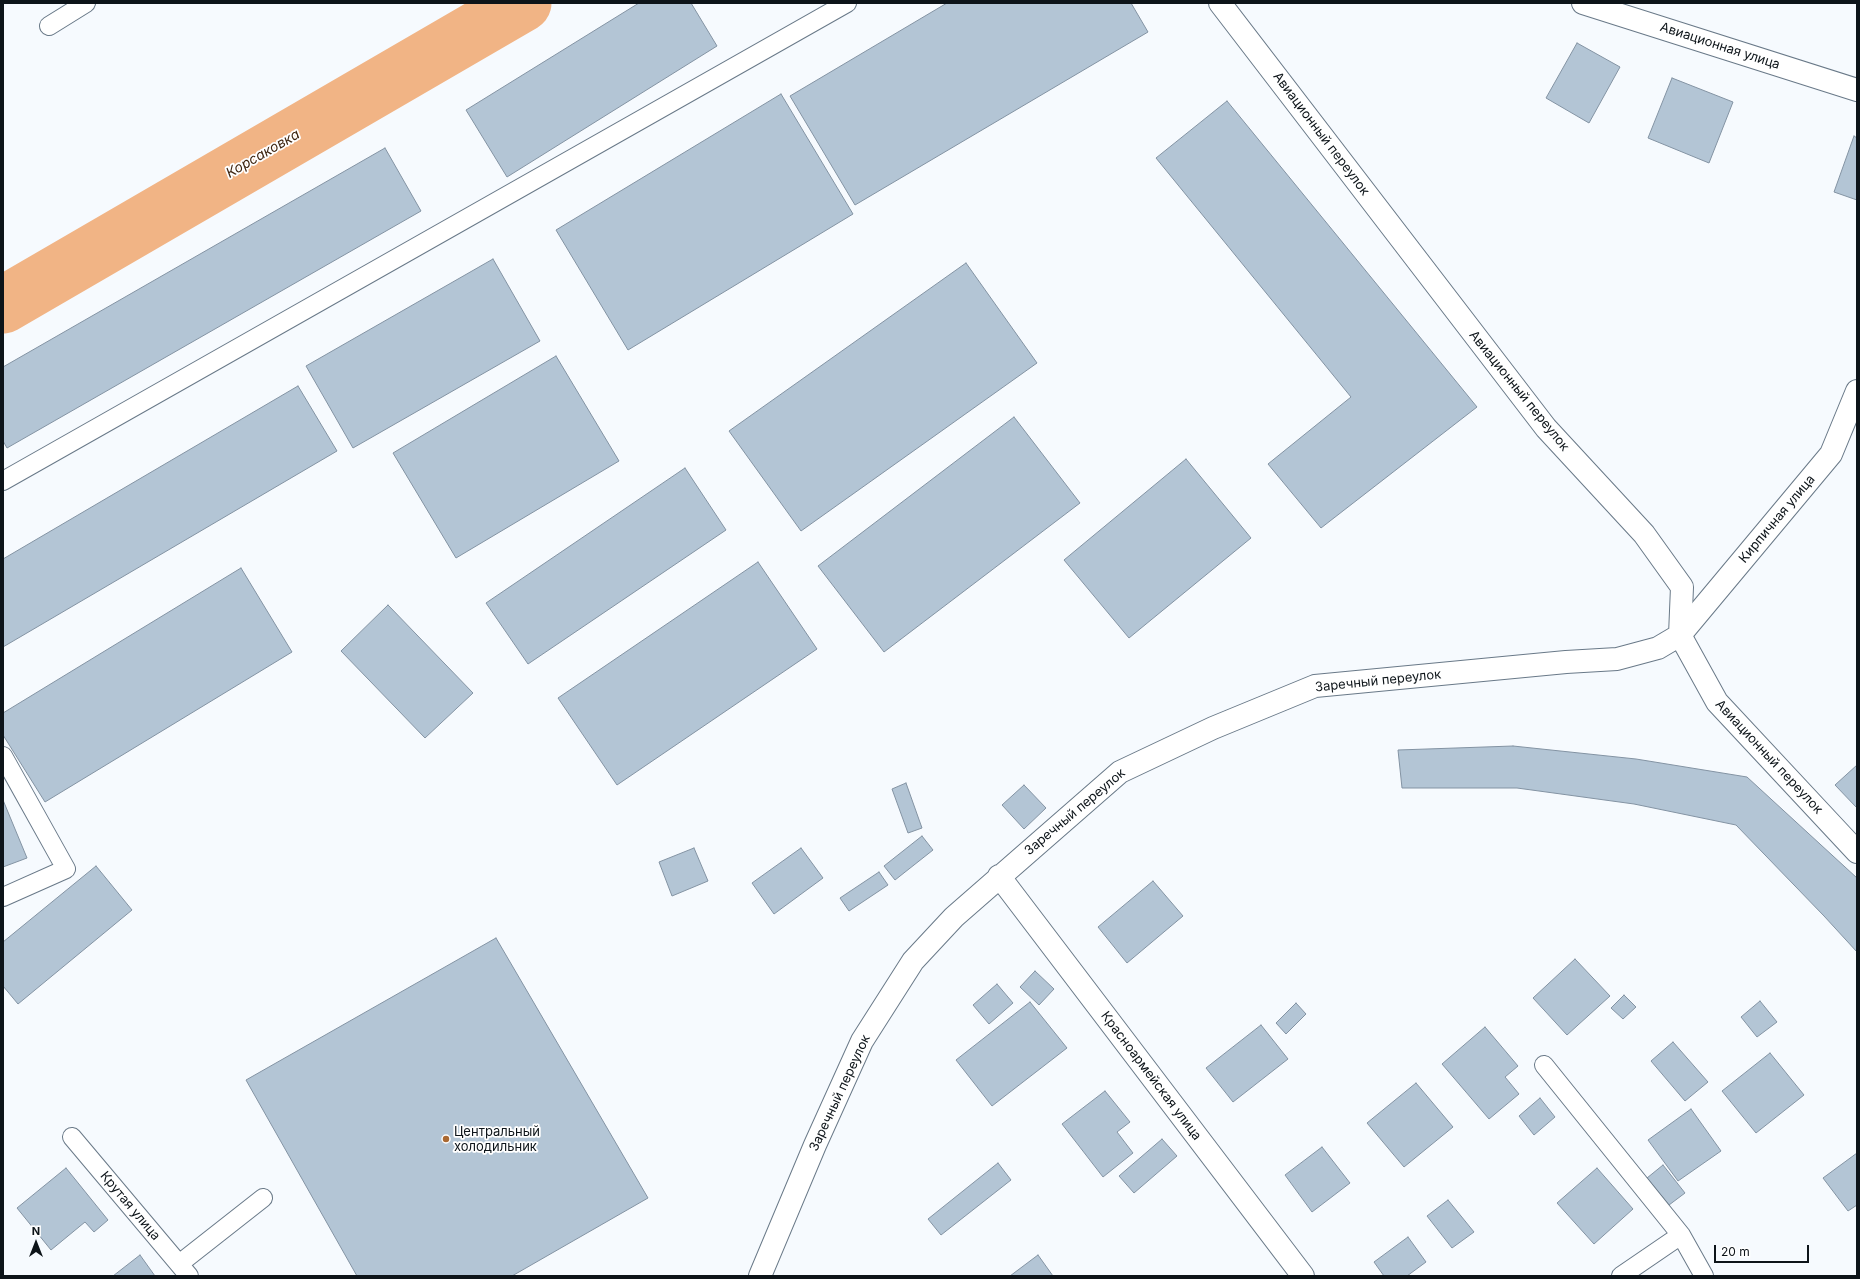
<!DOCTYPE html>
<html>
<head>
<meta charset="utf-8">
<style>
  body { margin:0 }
  #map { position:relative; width:1860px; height:1279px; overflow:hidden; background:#f6fafe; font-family:Inter,sans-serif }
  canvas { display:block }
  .frame { position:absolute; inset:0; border:4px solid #0d1419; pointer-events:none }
  .north { position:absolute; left:16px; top:1223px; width:40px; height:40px; -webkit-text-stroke:3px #fff; paint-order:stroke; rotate:0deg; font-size:11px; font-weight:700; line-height:16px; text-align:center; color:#0d1419 }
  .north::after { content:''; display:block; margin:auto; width:14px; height:18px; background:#0d1419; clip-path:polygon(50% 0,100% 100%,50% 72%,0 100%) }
  .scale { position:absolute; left:1714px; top:1245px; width:95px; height:18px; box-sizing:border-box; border:2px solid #0d1419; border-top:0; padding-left:5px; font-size:12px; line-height:14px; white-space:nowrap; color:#0d1419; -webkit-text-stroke:3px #fff; paint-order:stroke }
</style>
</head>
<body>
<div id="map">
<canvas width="1860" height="1279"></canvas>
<div class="frame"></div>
<div class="north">N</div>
<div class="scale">20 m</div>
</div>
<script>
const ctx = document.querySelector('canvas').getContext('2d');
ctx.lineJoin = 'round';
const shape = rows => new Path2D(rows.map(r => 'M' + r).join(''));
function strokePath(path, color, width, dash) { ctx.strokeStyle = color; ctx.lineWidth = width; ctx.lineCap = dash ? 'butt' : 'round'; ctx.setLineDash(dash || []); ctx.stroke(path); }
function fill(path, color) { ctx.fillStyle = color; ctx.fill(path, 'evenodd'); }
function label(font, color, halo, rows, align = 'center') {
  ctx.font = font + ' Inter,sans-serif'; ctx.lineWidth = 3.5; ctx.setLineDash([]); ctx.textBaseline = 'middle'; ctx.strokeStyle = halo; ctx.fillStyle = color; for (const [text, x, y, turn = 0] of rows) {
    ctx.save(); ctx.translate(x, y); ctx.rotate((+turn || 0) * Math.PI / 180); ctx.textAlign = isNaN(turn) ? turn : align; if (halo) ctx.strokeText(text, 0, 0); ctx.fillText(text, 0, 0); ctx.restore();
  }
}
strokePath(shape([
  [3,305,523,3]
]), '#f1b485', 57);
const building = shape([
  [639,3,691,3,717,46,507,177,466,110,639,3],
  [947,3,1131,3,1148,32,855,205,790,96,947,3],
  [1577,43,1620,67,1589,123,1546,98,1577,43],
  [1672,78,1733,102,1709,163,1648,138,1672,78],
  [781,94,853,214,628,350,556,230,781,94],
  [1227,101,1477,407,1321,528,1268,464,1351,397,1156,158,1227,101],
  [1854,136,1857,138,1857,200,1834,192,1854,136],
  [385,148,421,211,7,448,3,441,3,367,385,148],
  [493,259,540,341,353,448,306,366,493,259],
  [966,263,1037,363,801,531,729,431,966,263],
  [556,356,619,461,456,558,393,453,556,356],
  [298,386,337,451,3,647,3,559,298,386],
  [1014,417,1080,503,884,652,818,566,1014,417],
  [1186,459,1251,538,1129,638,1064,560,1186,459],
  [685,468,726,530,528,664,486,603,685,468],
  [758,562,817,649,617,785,558,698,758,562],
  [241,568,292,652,45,802,3,735,3,713,241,568],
  [388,605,473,693,425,738,341,651,388,605],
  [1513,746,1636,759,1747,777,1857,878,1857,952,1824,916,1736,825,1634,804,1517,788,1402,788,1398,750,1513,746],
  [1857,765,1857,808,1835,785,1857,765],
  [906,783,922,828,908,833,892,789,906,783],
  [1024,785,1046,808,1024,829,1002,805,1024,785],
  [3,800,27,858,3,867,3,800],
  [922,836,933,850,895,880,884,866,922,836],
  [694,848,708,881,672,896,659,862,694,848],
  [801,848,823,878,774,914,752,883,801,848],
  [96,866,132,910,18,1004,3,986,3,942,96,866],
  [879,872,888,885,849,911,840,898,879,872],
  [1153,881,1183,916,1127,963,1098,927,1153,881],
  [496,938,648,1198,512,1276,357,1276,246,1080,496,938],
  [1575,959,1610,996,1567,1035,1533,998,1575,959],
  [1035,971,1054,989,1039,1005,1020,987,1035,971],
  [997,984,1013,1003,989,1024,973,1005,997,984],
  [1624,995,1636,1007,1623,1019,1611,1008,1624,995],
  [1760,1001,1777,1022,1757,1037,1741,1017,1760,1001],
  [1030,1002,1067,1048,992,1106,956,1060,1030,1002],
  [1296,1003,1306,1014,1286,1034,1276,1023,1296,1003],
  [1261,1025,1288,1059,1233,1102,1206,1068,1261,1025],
  [1485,1027,1518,1066,1505,1077,1519,1094,1489,1119,1442,1064,1485,1027],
  [1673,1042,1708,1082,1685,1101,1651,1061,1673,1042],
  [1770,1053,1804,1095,1756,1133,1722,1091,1770,1053],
  [1416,1083,1453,1127,1404,1167,1367,1123,1416,1083],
  [1105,1091,1130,1122,1117,1132,1133,1153,1103,1177,1062,1124,1105,1091],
  [1540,1098,1555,1117,1534,1135,1519,1116,1540,1098],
  [1691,1109,1721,1151,1678,1181,1648,1140,1691,1109],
  [1162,1139,1177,1156,1134,1193,1119,1176,1162,1139],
  [1322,1147,1350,1183,1312,1212,1285,1175,1322,1147],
  [1857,1153,1857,1205,1848,1211,1823,1178,1857,1153],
  [998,1163,1011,1180,941,1235,928,1219,998,1163],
  [1663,1165,1685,1193,1669,1205,1647,1178,1663,1165],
  [66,1168,108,1220,94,1232,85,1222,51,1250,17,1208,66,1168],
  [1597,1168,1633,1209,1594,1244,1557,1203,1597,1168],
  [1448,1200,1474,1232,1452,1248,1427,1216,1448,1200],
  [1408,1237,1426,1262,1407,1276,1384,1276,1374,1262,1408,1237],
  [140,1255,155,1276,113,1276,140,1255],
  [1038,1255,1053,1276,1010,1276,1038,1255]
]);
fill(building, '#b3c5d5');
strokePath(building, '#8393a3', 1);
const service = shape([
  [49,26,86,3],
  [3,481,847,3],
  [3,756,66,869,3,897],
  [1544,1065,1681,1235,1704,1276],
  [72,1137,189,1276],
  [179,1264,263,1198],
  [1621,1276,1681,1235]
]);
const minor = shape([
  [1220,3,1546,428,1644,534,1682,587,1680,635,1717,702,1857,852],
  [999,876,1303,1276],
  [760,1276,815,1145,862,1041,913,961,954,917,1120,772,1213,728,1315,686,1566,662,1617,659,1658,648,1680,635]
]);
const tertiary = shape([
  [1583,3,1857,90],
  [1680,635,1831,454,1857,391]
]);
strokePath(service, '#697988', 20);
strokePath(minor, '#697988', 24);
strokePath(tertiary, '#697988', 24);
strokePath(service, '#fff', 18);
strokePath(minor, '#fff', 22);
strokePath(tertiary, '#fff', 22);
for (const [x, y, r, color] of [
  [446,1139,4,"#aa6932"]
]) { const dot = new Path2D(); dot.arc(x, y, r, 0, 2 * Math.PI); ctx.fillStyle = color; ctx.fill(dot); strokePath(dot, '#fff', 1.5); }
label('13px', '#0d1419', '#fff', [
  ["Авиационная улица",1720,46,18],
  ["Авиационный переулок",1321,134,53],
  ["Авиационный переулок",1519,391,51],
  ["Кирпичная улица",1777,519,-50],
  ["Заречный переулок",1378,681,-6],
  ["Авиационный переулок",1769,757,47],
  ["Заречный переулок",1075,812,-40],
  ["Красноармейская улица",1151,1076,53],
  ["Заречный переулок",840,1093,-65],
  ["Крутая улица",130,1206,50]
]);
label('13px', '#0d1419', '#fff', [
  ["Центральный",454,1132],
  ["холодильник",454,1147]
], 'left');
label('italic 14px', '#3d2410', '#fff', [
  ["Корсаковка",263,154,-30]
]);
</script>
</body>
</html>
